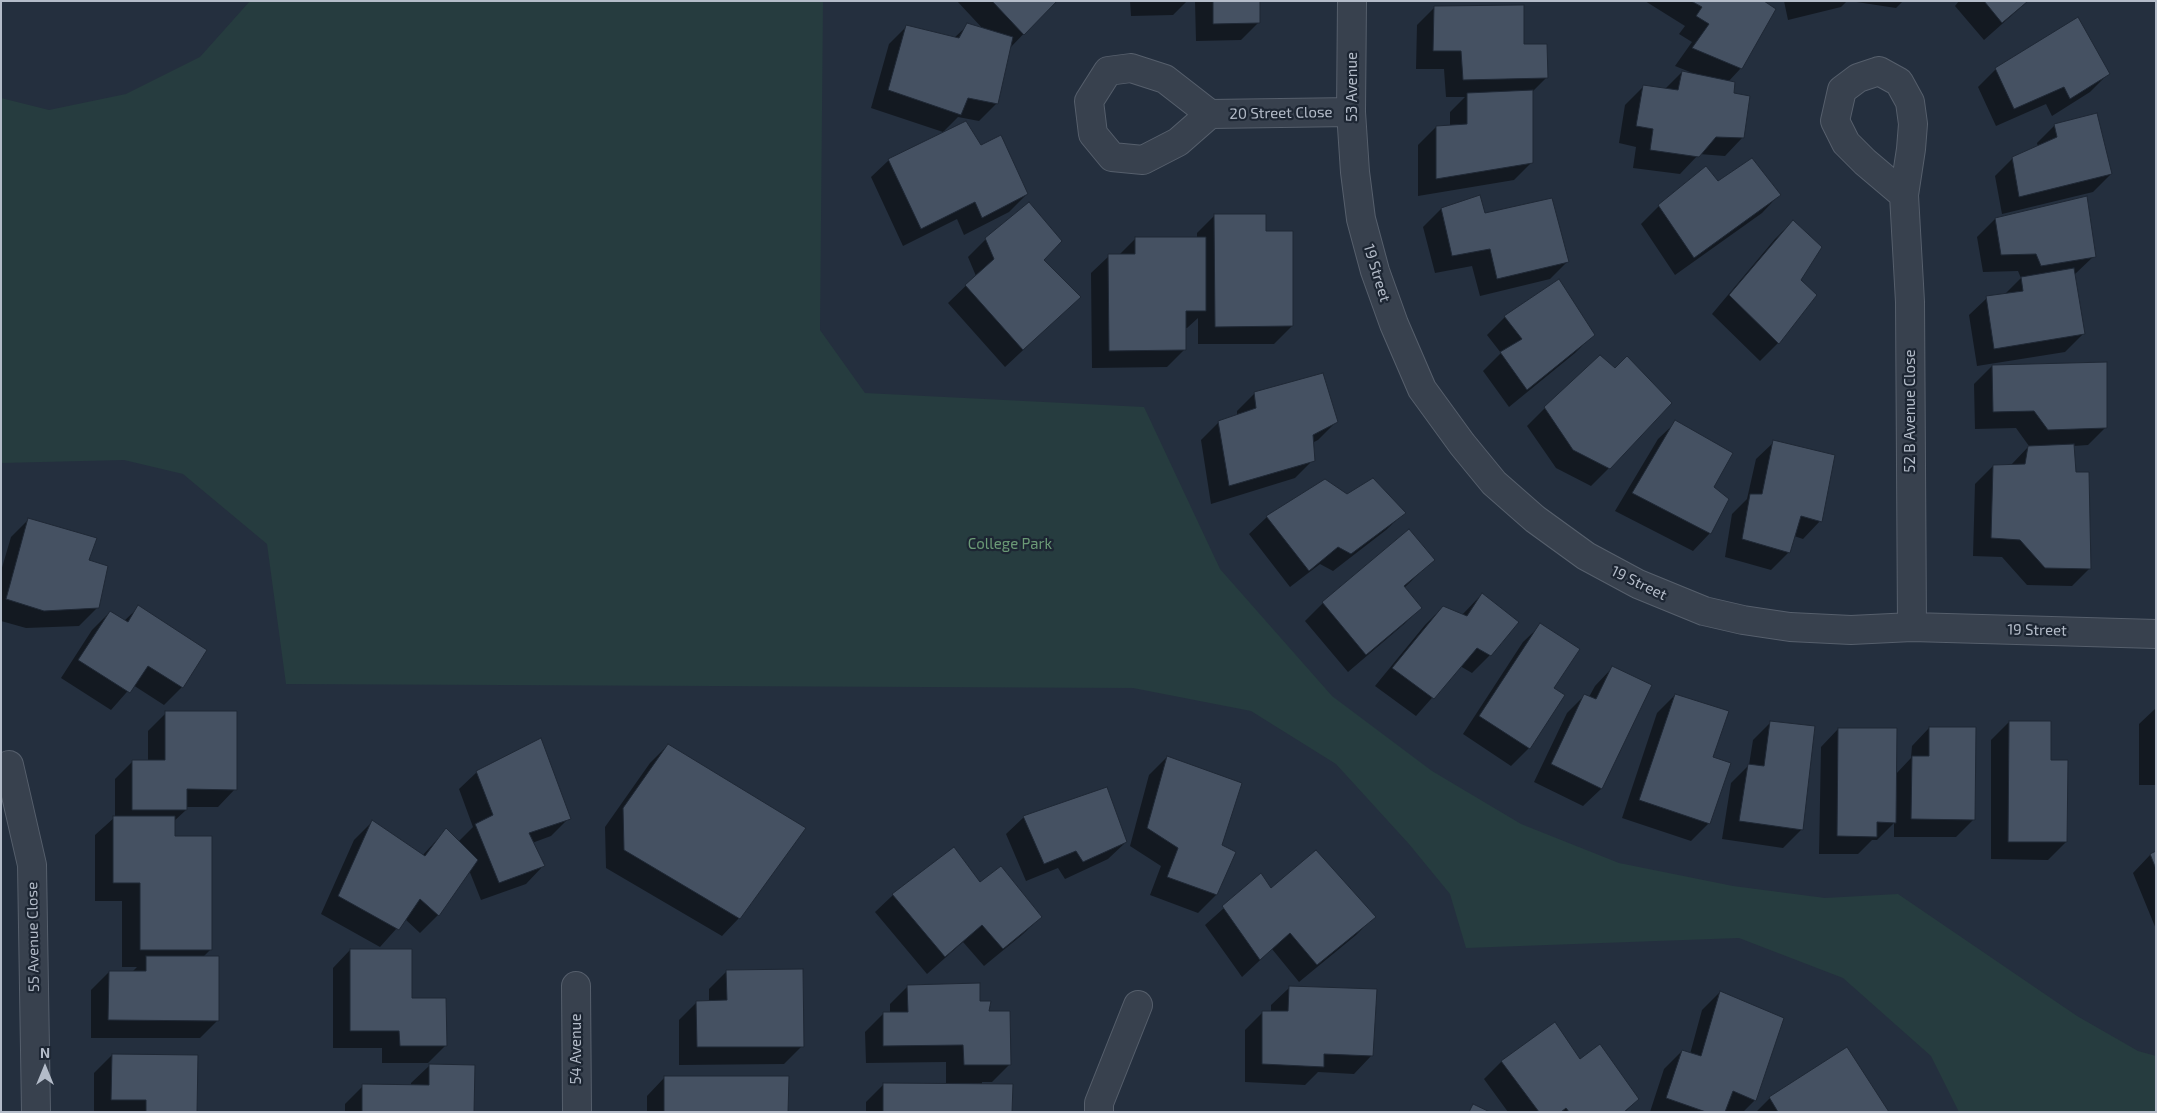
<!DOCTYPE html>
<html>
<head>
<meta charset="utf-8">
<style>
  body { margin:0 }
  #map { position:relative; width:2157px; height:1113px; overflow:hidden; background:#242f3e; font-family:"Exo 2",sans-serif }
  canvas { display:block }
  .frame { position:absolute; inset:0; border:2px solid #b4bcc9; pointer-events:none }
  .north { position:absolute; left:20px; top:1043px; width:50px; height:50px; -webkit-text-stroke:4px #1d2633; paint-order:stroke; rotate:0deg; font-size:14px; font-weight:700; line-height:20px; text-align:center; color:#b4bcc9 }
  .north::after { content:''; display:block; margin:auto; width:18px; height:22px; background:#b4bcc9; clip-path:polygon(50% 0,100% 100%,50% 72%,0 100%) }
</style>
</head>
<body>
<div id="map">
<canvas width="2157" height="1113"></canvas>
<div class="frame"></div>
<div class="north">N</div>
</div>
<script>
const ctx = document.querySelector('canvas').getContext('2d');
ctx.lineJoin = 'round';
function fill(path, color) { ctx.fillStyle = color; ctx.fill(path, 'evenodd'); }
const shape = rows => new Path2D(rows.map(r => 'M' + r).join(''));
function strokePath(path, color, width, dash) { ctx.strokeStyle = color; ctx.lineWidth = width; ctx.lineCap = dash ? 'butt' : 'round'; ctx.setLineDash(dash || []); ctx.stroke(path); }
function label(font, color, halo, rows, align = 'center') {
  ctx.font = font + ' "Exo 2",sans-serif'; ctx.lineWidth = 4.5; ctx.setLineDash([]); ctx.textBaseline = 'middle'; ctx.strokeStyle = halo; ctx.fillStyle = color; for (const [text, x, y, turn = 0] of rows) {
    ctx.save(); ctx.translate(x, y); ctx.rotate((+turn || 0) * Math.PI / 180); ctx.textAlign = isNaN(turn) ? turn : align; if (halo) ctx.strokeText(text, 0, 0); ctx.fillText(text, 0, 0); ctx.restore();
  }
}
fill(shape([
  [250,1,823,1,820,330,865,393,1144,407,1220,569,1332,696,1432,771,1521,824,1619,863,1733,886,1825,898,1898,894,2077,1016,2138,1051,2156,1056,2156,1112,1959,1112,1931,1056,1843,978,1739,938,1466,948,1450,894,1409,844,1336,764,1251,711,1133,688,286,684,267,544,183,474,124,460,1,463,1,98,49,110,126,94,200,57]
]), '#263c3f');
fill(shape([
  [957,1,1055,1,1010,48,997,103,979,121,958,117,943,132,871,108,889,44,907,26,954,38,968,25,984,30],
  [1130,1,1187,1,1173,15,1131,16],
  [1195,1,1258,1,1259,22,1241,40,1196,41],
  [1645,1,1762,1,1741,68,1728,82,1742,138,1725,156,1699,154,1680,174,1633,168,1636,147,1619,143,1625,105,1643,87,1665,89,1682,72,1690,72,1675,66,1692,42,1679,34,1685,26],
  [1784,1,1847,1,1841,7,1788,20],
  [1850,1,1903,1,1896,8],
  [1959,1,2028,1,1984,40,1955,6],
  [1435,7,1547,77,1532,92,1532,162,1514,180,1418,196,1418,145,1436,127,1450,126,1450,112,1465,97,1446,97,1444,69,1416,69,1417,25],
  [1996,69,2108,74,2090,92,2052,116,2046,104,1996,126,1978,87],
  [2055,125,2111,174,2093,192,2002,214,1995,176,2013,158,2038,147,2037,143],
  [981,147,1027,194,1009,212,964,235,957,219,903,246,871,177,889,160],
  [1718,182,1779,195,1762,213,1675,275,1641,224,1659,206],
  [1441,209,1484,214,1568,261,1550,279,1480,296,1472,266,1435,273,1423,227],
  [1215,215,1264,232,1292,326,1274,344,1198,344,1198,318,1187,328,1185,328,1185,349,1167,367,1092,368,1091,273,1109,256,1119,255,1136,238,1197,238,1197,233],
  [1995,219,2094,256,2074,275,2083,334,2065,352,1977,366,1969,315,1987,298,2004,295,2021,278,2018,271,1983,272,1977,237],
  [1793,221,1800,281,1778,343,1760,361,1712,314,1775,239],
  [986,239,1080,297,1005,367,948,303,976,276,968,257],
  [1505,317,1593,335,1575,353,1509,407,1483,371,1501,353,1487,335],
  [1992,366,2106,427,2088,445,2073,446,2075,473,2090,568,2072,586,2027,585,2002,557,1973,556,1975,484,1993,466,2011,465,2029,446,2016,428,1975,429,1974,384],
  [1615,370,1609,468,1591,486,1556,468,1527,426,1545,408],
  [1255,393,1336,422,1318,440,1312,443,1313,460,1295,478,1211,504,1201,440,1219,422,1237,416,1237,411],
  [1676,422,1713,487,1710,533,1693,551,1615,511,1658,439],
  [1774,442,1820,521,1803,539,1794,536,1789,552,1771,570,1725,557,1732,514,1747,499,1756,459],
  [1347,495,1404,513,1386,530,1333,571,1320,564,1290,587,1249,534,1267,517],
  [29,519,88,560,97,608,79,626,26,628,1,621,1,571,11,537],
  [1409,531,1433,560,1404,588,1421,608,1403,625,1348,672,1305,621,1323,603],
  [1482,594,1490,655,1472,673,1460,666,1416,716,1375,686,1425,625,1443,607,1462,615],
  [139,607,206,650,182,687,164,705,133,685,111,710,61,678,92,630,110,612,124,621],
  [1541,625,1529,748,1511,766,1463,734,1523,642],
  [1612,668,1650,686,1601,789,1583,806,1534,782,1567,713,1585,695,1589,697,1595,686],
  [1675,695,1712,758,1709,823,1691,841,1622,818,1657,713],
  [2156,708,2156,785,2139,785,2139,724],
  [166,713,235,789,218,807,186,807,186,810,173,822,173,837,211,949,202,958,218,1020,200,1038,91,1038,91,990,109,972,132,972,137,967,122,967,122,901,95,901,95,835,115,817,115,779,133,761,148,761,148,731],
  [1771,722,1801,830,1783,848,1722,839,1731,783,1749,765,1753,740],
  [2009,722,2066,842,2048,860,1991,859,1991,740],
  [1929,728,1974,819,1956,837,1894,837,1894,823,1877,840,1872,840,1858,854,1819,854,1821,747,1838,729,1895,775,1911,758,1912,746],
  [668,745,739,918,722,936,606,868,605,827,650,763],
  [1167,757,1220,845,1234,853,1216,895,1198,913,1150,895,1161,866,1130,846,1149,775],
  [477,772,569,818,551,836,532,843,543,866,526,884,481,900,469,870,438,915,420,933,405,919,380,947,321,914,354,840,372,822,422,856,446,830,458,842,473,827,459,789],
  [1024,817,1126,842,1108,859,1065,879,1058,868,1026,881,1006,834],
  [2156,853,2156,929,2133,873,2150,855],
  [1261,875,1271,889,1374,917,1356,935,1299,982,1272,949,1242,977,1205,925],
  [893,895,1041,917,1023,934,984,966,963,942,927,974,875,912],
  [350,950,411,1000,446,1045,428,1063,382,1063,382,1048,333,1048,333,968],
  [727,971,802,1046,784,1064,679,1065,679,1020,697,1002,709,1002,709,989],
  [908,986,979,1002,988,1012,1010,1064,992,1082,982,1082,982,1085,1011,1112,866,1112,866,1102,884,1084,946,1084,946,1062,866,1063,865,1032,883,1014,890,1014,890,1004],
  [1289,988,1371,1056,1354,1074,1318,1072,1305,1085,1245,1082,1245,1030,1263,1012,1271,1012,1271,1005],
  [1720,992,1755,1100,1743,1112,1650,1112,1664,1069,1682,1051,1690,1054,1702,1010],
  [1555,1024,1579,1061,1638,1099,1625,1112,1508,1112,1484,1079,1501,1062],
  [112,1055,196,1112,94,1112,94,1073],
  [429,1066,473,1112,345,1112,345,1104,363,1086,411,1086,411,1083],
  [664,1078,787,1112,647,1112,647,1096],
  [1770,1098,1887,1112,1756,1112]
]), '#0007');
const building = shape([
  [992,1,1057,1,1024,35,992,1],
  [1213,1,1260,1,1260,23,1213,24,1213,1],
  [1691,1,1764,1,1776,9,1742,69,1692,48,1709,24,1696,16,1702,7,1691,1],
  [1984,1,2028,1,2002,23,1984,1],
  [1524,5,1524,44,1547,44,1548,78,1463,80,1461,51,1433,51,1434,6,1524,5],
  [2078,17,2110,74,2070,99,2064,87,2014,109,1995,68,2078,17],
  [967,23,1013,37,998,104,968,98,961,115,888,90,906,25,959,38,967,23],
  [1682,71,1735,82,1734,93,1750,96,1744,138,1716,137,1699,157,1650,150,1653,129,1636,126,1643,85,1678,90,1682,71],
  [1533,90,1533,163,1436,179,1436,126,1467,124,1467,93,1533,90],
  [2097,113,2112,174,2019,197,2012,157,2057,137,2054,124,2097,113],
  [966,121,981,145,1001,135,1028,194,982,218,975,202,921,229,888,159,966,121],
  [1752,158,1781,195,1694,258,1658,205,1706,166,1718,181,1752,158],
  [1480,195,1485,213,1552,198,1569,262,1497,279,1490,249,1452,256,1441,208,1480,195],
  [2087,196,2096,257,2041,266,2036,254,2001,255,1995,218,2087,196],
  [1029,202,1062,241,1044,260,1081,297,1023,350,965,285,994,259,985,238,1029,202],
  [1214,214,1266,214,1266,231,1293,231,1293,326,1215,327,1214,214],
  [1793,220,1822,247,1801,280,1817,295,1779,344,1729,295,1793,220],
  [1135,237,1206,237,1206,311,1186,311,1186,350,1109,351,1108,254,1135,254,1135,237],
  [2074,268,2085,334,1994,349,1986,296,2023,291,2021,277,2074,268],
  [1559,279,1595,335,1527,390,1500,352,1522,339,1504,316,1559,279],
  [1600,355,1615,368,1627,356,1672,403,1610,469,1573,450,1544,407,1600,355],
  [2107,362,2107,428,2048,430,2034,411,1993,412,1992,365,2107,362],
  [1323,373,1338,422,1313,435,1315,461,1229,486,1218,421,1256,408,1254,392,1323,373],
  [1675,420,1733,453,1714,487,1729,499,1711,534,1632,493,1675,420],
  [1773,440,1835,455,1822,522,1801,516,1790,553,1742,539,1750,494,1762,494,1773,440],
  [2074,444,2076,472,2089,472,2091,569,2045,568,2020,540,1991,538,1993,465,2025,464,2028,446,2074,444],
  [1373,478,1406,513,1351,554,1338,547,1309,571,1266,516,1325,479,1347,494,1373,478],
  [28,518,97,538,89,560,108,566,99,608,44,611,6,599,28,518],
  [1409,529,1435,560,1404,586,1422,608,1366,655,1322,602,1409,529],
  [1482,593,1519,622,1491,656,1477,648,1434,699,1392,668,1443,606,1467,616,1482,593],
  [138,605,207,650,183,688,148,666,130,693,78,660,110,611,128,622,138,605],
  [1540,623,1580,649,1554,688,1565,695,1530,749,1479,716,1540,623],
  [1612,666,1652,685,1602,789,1551,764,1584,694,1596,699,1612,666],
  [1675,694,1729,711,1713,757,1731,763,1710,824,1639,800,1675,694],
  [165,711,237,711,237,790,187,789,187,810,132,810,132,760,165,760,165,711],
  [1770,721,1815,726,1803,830,1739,821,1748,764,1764,766,1770,721],
  [2009,721,2051,721,2051,760,2068,760,2067,842,2008,842,2009,721],
  [1929,727,1976,727,1975,820,1911,819,1912,756,1929,756,1929,727],
  [1838,728,1897,728,1896,823,1877,822,1877,837,1837,836,1838,728],
  [541,738,571,819,529,833,545,866,499,883,475,824,493,815,476,771,541,738],
  [668,744,806,828,740,919,624,850,623,808,668,744],
  [1167,756,1242,783,1222,845,1236,852,1217,895,1167,877,1178,848,1147,828,1167,756],
  [1107,787,1127,842,1083,862,1076,851,1044,864,1023,816,1107,787],
  [113,816,175,816,175,836,212,836,212,950,140,950,140,883,113,883,113,816],
  [372,820,425,856,446,828,478,860,439,916,420,899,399,930,338,896,372,820],
  [954,847,980,882,1001,866,1042,917,1003,949,982,925,945,957,892,894,954,847],
  [1316,850,1376,917,1317,965,1290,933,1260,960,1222,906,1261,873,1271,888,1316,850],
  [2156,851,2156,869,2150,854,2156,851],
  [350,949,412,949,412,998,446,998,447,1046,400,1046,399,1031,350,1031,350,949],
  [146,956,219,956,219,1021,108,1020,109,971,146,971,146,956],
  [803,969,804,1047,697,1047,696,1001,727,1000,726,970,803,969],
  [980,983,980,1001,991,1001,989,1011,1010,1011,1011,1065,964,1065,963,1045,883,1046,883,1012,908,1012,907,985,980,983],
  [1289,986,1377,989,1373,1056,1324,1054,1324,1067,1262,1064,1262,1011,1288,1011,1289,986],
  [1720,991,1784,1018,1756,1101,1733,1091,1725,1112,1706,1112,1666,1098,1682,1050,1701,1056,1720,991],
  [1555,1022,1580,1059,1600,1044,1639,1099,1624,1112,1569,1112,1566,1108,1561,1112,1539,1112,1501,1061,1555,1022],
  [1847,1047,1889,1112,1778,1112,1769,1097,1847,1047],
  [112,1054,198,1055,197,1112,146,1112,146,1100,111,1100,112,1054],
  [429,1064,475,1065,474,1112,362,1112,362,1084,429,1085,429,1064],
  [664,1076,789,1076,788,1112,664,1112,664,1076],
  [883,1083,1013,1084,1012,1112,883,1112,883,1083],
  [1473,1104,1490,1112,1469,1112,1473,1104]
]);
fill(building, '#455162');
strokePath(building, '#1f2835', 1);
const street = shape([
  [1352,1,1351,112,1355,172,1361,219,1375,271,1394,324,1422,389,1462,444,1494,483,1535,519,1586,556,1638,584,1704,611,1743,620,1790,627,1851,630,1912,627,2156,634],
  [1131,68,1165,79,1210,114,1178,142,1143,160,1112,157,1093,134,1089,101,1108,71,1131,68],
  [1879,71,1899,82,1910,102,1913,124,1911,149,1904,195,1865,162,1846,143,1835,121,1842,90,1858,78,1879,71],
  [1210,114,1351,112],
  [1904,195,1910,302,1912,627],
  [9,765,32,865,36,1112],
  [576,986,577,1112],
  [1099,1112,1099,1103,1138,1005]
]);
strokePath(street, '#565f6c', 30);
strokePath(street, '#38414e', 28);
label('15px', '#b4bcc9', '#1d2633', [
  ["53 Avenue",1352,87,-90],
  ["20 Street Close",1281,113,-1],
  ["19 Street",1377,273,73],
  ["52 B Avenue Close",1910,411,-90],
  ["19 Street",1639,583,26],
  ["19 Street",2037,630,1],
  ["55 Avenue Close",33,937,-91],
  ["54 Avenue",576,1049,-90]
]);
label('15px', '#6b9a76', '#1d2633', [
  ["College Park",1010,544]
]);
</script>
</body>
</html>
